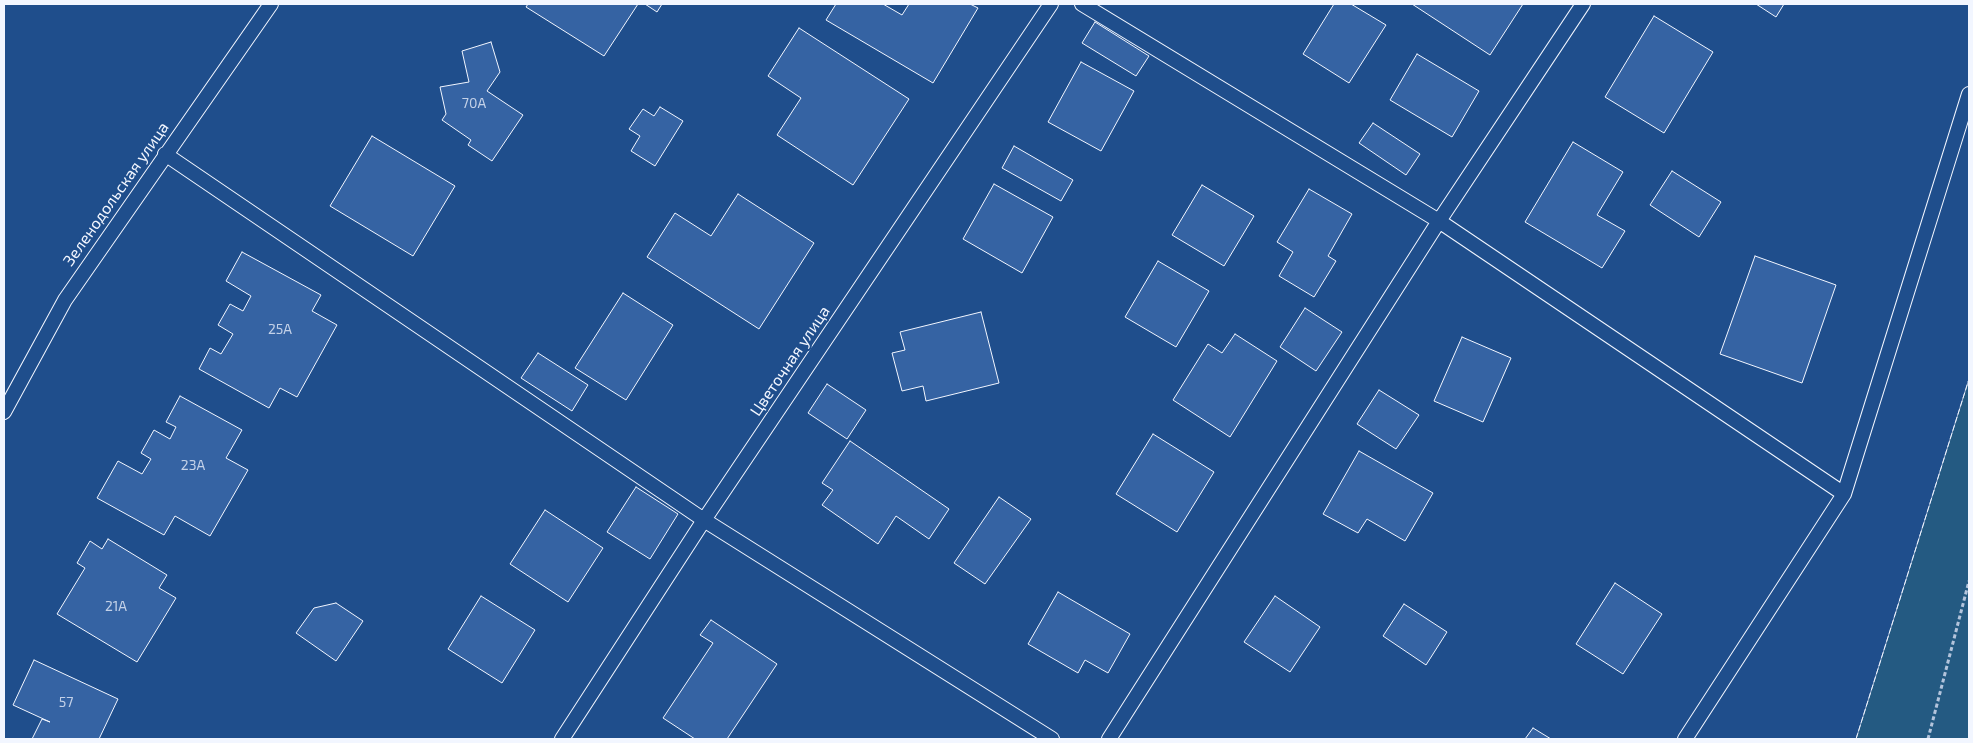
<!DOCTYPE html>
<html>
<head>
<meta charset="utf-8">
<style>
  body { margin:0 }
  #map { position:relative; width:1973px; height:743px; overflow:hidden; background:#1f4e8c; font-family:"Exo 2",sans-serif }
  canvas { display:block }
  .frame { position:absolute; inset:0; border:5px solid #f2f6ff; pointer-events:none }
</style>
</head>
<body>
<div id="map">
<canvas width="1973" height="743"></canvas>
<div class="frame"></div>
</div>
<script>
const ctx = document.querySelector('canvas').getContext('2d');
ctx.lineJoin = 'round';
function fill(path, color) { ctx.fillStyle = color; ctx.fill(path, 'evenodd'); }
const shape = rows => new Path2D(rows.map(r => 'M' + r).join(''));
function strokePath(path, color, width, dash) { ctx.strokeStyle = color; ctx.lineWidth = width; ctx.lineCap = dash ? 'butt' : 'round'; ctx.setLineDash(dash || []); ctx.stroke(path); }
function label(font, color, halo, rows, align = 'center') {
  ctx.font = font + ' "Exo 2",sans-serif'; ctx.lineWidth = 4; ctx.setLineDash([]); ctx.textBaseline = 'middle'; ctx.strokeStyle = halo; ctx.fillStyle = color; for (const [text, x, y, turn = 0] of rows) {
    ctx.save(); ctx.translate(x, y); ctx.rotate((+turn || 0) * Math.PI / 180); ctx.textAlign = isNaN(turn) ? turn : align; if (halo) ctx.strokeText(text, 0, 0); ctx.fillText(text, 0, 0); ctx.restore();
  }
}
const green = shape([
  [1969,379,1969,739,1856,739,1969,379]
]);
fill(green, '#245a82');
strokePath(green, '#a8bbd7', 1);
const building = shape([
  [528,4,638,4,604,56,526,7,528,4],
  [645,4,662,4,657,12,645,4],
  [836,4,883,4,902,15,909,4,970,4,978,8,933,83,826,20,836,4],
  [1334,4,1351,4,1386,25,1349,83,1303,54,1334,4],
  [1412,4,1523,4,1490,55,1412,4],
  [1756,4,1784,4,1776,17,1756,4],
  [1654,16,1713,52,1664,133,1605,97,1654,16],
  [1095,22,1149,56,1136,76,1082,43,1095,22],
  [799,28,909,99,853,185,777,135,801,98,768,76,799,28],
  [491,42,500,72,487,91,523,115,492,161,468,145,471,140,442,120,446,114,440,87,469,82,462,51,491,42],
  [1417,54,1479,91,1452,137,1390,100,1417,54],
  [1081,62,1134,91,1101,151,1048,122,1081,62],
  [660,107,683,121,655,166,631,151,640,136,629,129,643,109,654,116,660,107],
  [1373,123,1420,154,1406,175,1359,143,1373,123],
  [372,136,455,186,413,256,330,206,372,136],
  [1573,142,1623,172,1597,215,1625,231,1602,268,1525,222,1573,142],
  [1014,146,1073,180,1061,201,1002,168,1014,146],
  [1672,171,1721,202,1699,237,1650,205,1672,171],
  [994,184,1053,217,1022,273,963,239,994,184],
  [1202,185,1254,216,1224,266,1172,235,1202,185],
  [1309,189,1352,214,1328,256,1336,261,1314,297,1279,276,1293,252,1277,242,1309,189],
  [738,194,814,243,759,329,647,257,675,213,711,236,738,194],
  [242,252,321,295,312,311,337,325,297,397,280,388,269,408,199,369,210,348,221,354,233,334,218,325,230,304,243,311,251,296,226,281,242,252],
  [1755,256,1836,285,1802,383,1720,354,1755,256],
  [1158,261,1209,291,1176,347,1125,317,1158,261],
  [623,293,673,325,626,400,575,368,623,293],
  [1305,308,1342,332,1316,371,1280,347,1305,308],
  [981,312,999,383,926,401,923,386,902,391,892,353,905,350,900,332,981,312],
  [1235,334,1277,361,1230,437,1173,400,1208,344,1222,353,1235,334],
  [1462,337,1511,358,1483,422,1434,401,1462,337],
  [538,353,588,385,572,411,521,378,538,353],
  [827,384,866,410,847,439,808,413,827,384],
  [1379,390,1419,415,1396,449,1357,424,1379,390],
  [180,396,242,430,226,458,248,470,210,536,175,516,164,535,97,498,118,461,142,474,151,459,141,453,154,430,170,439,176,427,166,422,180,396],
  [1153,434,1214,472,1177,532,1116,494,1153,434],
  [850,441,949,509,929,539,896,516,878,544,822,505,833,490,822,483,850,441],
  [1359,451,1433,493,1405,541,1367,519,1358,533,1323,514,1359,451],
  [636,487,678,514,650,559,607,532,636,487],
  [999,497,1031,519,985,584,954,563,999,497],
  [545,510,603,548,568,602,510,564,545,510],
  [108,539,167,575,159,588,176,598,137,662,57,614,85,568,77,563,90,541,102,549,108,539],
  [1615,583,1662,614,1623,674,1576,644,1615,583],
  [1058,592,1130,634,1108,673,1085,660,1078,673,1028,644,1058,592],
  [481,596,535,630,502,683,448,649,481,596],
  [1275,596,1320,627,1290,672,1244,642,1275,596],
  [336,603,363,621,336,661,296,633,314,608,336,603],
  [1404,604,1447,632,1426,665,1383,636,1404,604],
  [711,620,777,664,727,739,695,739,663,718,713,643,700,635,711,620],
  [34,660,118,699,99,739,32,739,42,719,50,722,13,705,34,660],
  [1533,728,1551,739,1525,739,1533,728]
]);
fill(building, '#3563a3');
strokePath(building, '#f2f6ff', 1);
const service = shape([
  [1082,4,1439,221,1844,494],
  [165,154,704,520,1052,739],
  [4,412,65,300,271,4],
  [562,739,704,520,1051,4],
  [1109,739,1439,221,1583,4],
  [1685,739,1844,494,1969,94]
]);
strokePath(service, '#f2f6ff', 16);
strokePath(shape([
  [1928,739,1969,581]
]), '#b3c4dc', 3, [4, 2.5]);
strokePath(service, '#1f4e8c', 14);
strokePath(shape([
  [1856,739,1969,379]
]), '#f2f6ff', 1, [6, 2.5]);
label('14px', '#c3d1e8', null, [
  ["70А",474,103],
  ["25А",280,329],
  ["23А",193,465],
  ["21А",116,606],
  ["57",66,702]
]);
label('16px', '#f2f6ff', '#1f4e8c', [
  ["Зеленодольская улица",116,194,-55],
  ["Цветочная улица",790,361,-56]
]);
</script>
</body>
</html>
